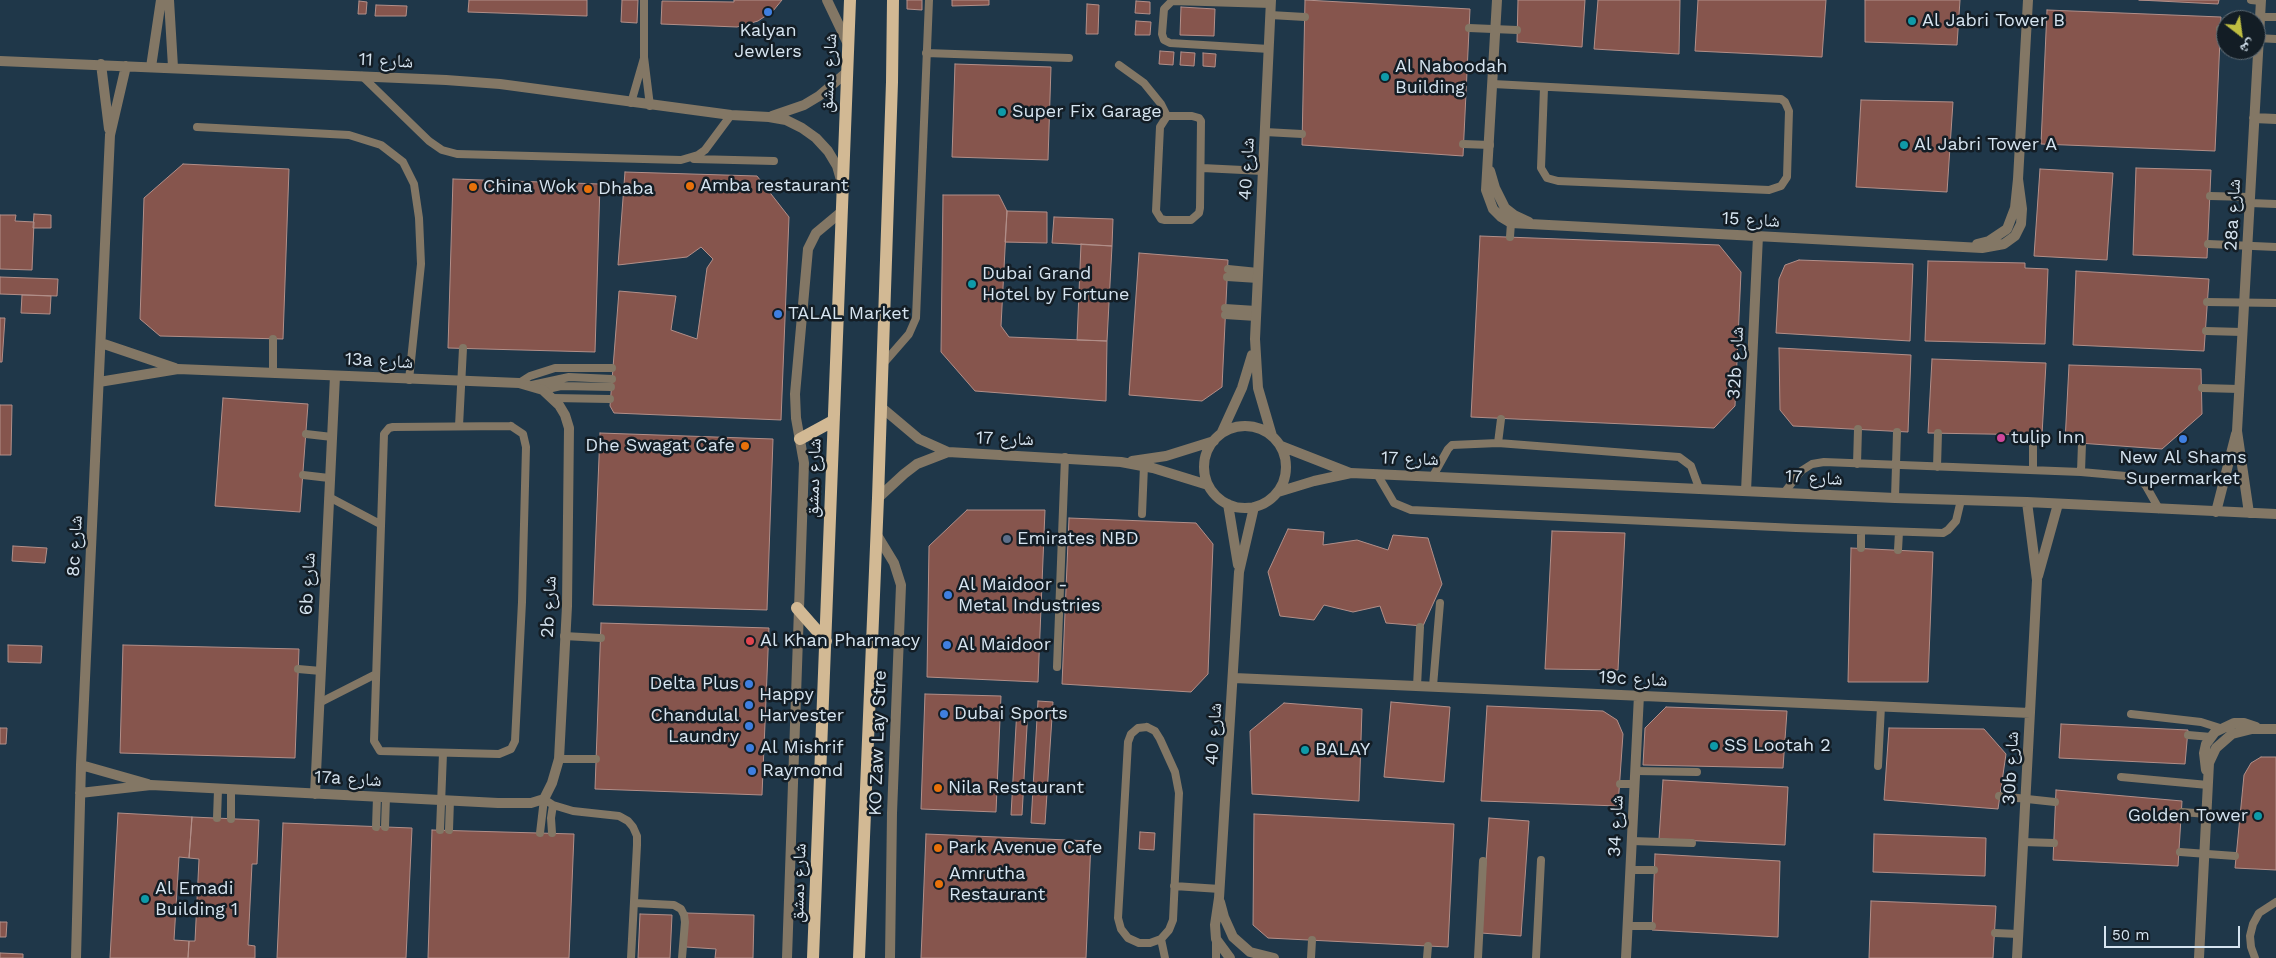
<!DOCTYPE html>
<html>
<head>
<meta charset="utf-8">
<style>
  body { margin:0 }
  #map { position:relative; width:2276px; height:958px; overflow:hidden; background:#1f3749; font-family:"Work Sans","Noto Naskh Arabic",sans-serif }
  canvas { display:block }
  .north { position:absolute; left:2216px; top:10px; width:50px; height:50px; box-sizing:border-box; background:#131d25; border:1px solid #616d76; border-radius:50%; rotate:150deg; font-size:14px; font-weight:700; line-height:20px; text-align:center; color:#d6e4f0 }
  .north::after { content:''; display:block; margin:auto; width:18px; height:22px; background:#bfbe41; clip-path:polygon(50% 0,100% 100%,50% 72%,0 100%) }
  .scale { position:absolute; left:2104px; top:926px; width:136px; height:22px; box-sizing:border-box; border:2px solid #d6e4f0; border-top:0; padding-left:6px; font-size:15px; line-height:18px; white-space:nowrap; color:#d6e4f0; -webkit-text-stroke:4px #131d25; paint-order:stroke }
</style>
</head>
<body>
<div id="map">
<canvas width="2276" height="958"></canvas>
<div class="north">ش</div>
<div class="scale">50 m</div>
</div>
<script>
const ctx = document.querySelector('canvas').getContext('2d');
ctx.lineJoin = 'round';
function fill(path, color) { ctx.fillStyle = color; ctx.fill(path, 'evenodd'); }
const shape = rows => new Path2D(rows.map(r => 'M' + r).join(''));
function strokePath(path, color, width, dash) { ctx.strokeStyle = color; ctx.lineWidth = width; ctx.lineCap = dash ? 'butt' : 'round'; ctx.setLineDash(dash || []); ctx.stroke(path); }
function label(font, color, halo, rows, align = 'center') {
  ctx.font = font + ' "Work Sans","Noto Naskh Arabic",sans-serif'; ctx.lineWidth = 5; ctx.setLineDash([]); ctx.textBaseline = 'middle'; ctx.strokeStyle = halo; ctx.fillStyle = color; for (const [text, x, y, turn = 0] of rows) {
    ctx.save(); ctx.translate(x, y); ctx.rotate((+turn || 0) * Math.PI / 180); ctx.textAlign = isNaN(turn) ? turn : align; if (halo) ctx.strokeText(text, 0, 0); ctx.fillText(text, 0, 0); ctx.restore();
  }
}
const building = shape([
  [469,0,587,0,587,16,468,12,469,0],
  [622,0,638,0,637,23,621,22,622,0],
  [734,0,782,0,773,11,758,21,737,27,661,24,662,1,734,2,734,0],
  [907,0,922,0,922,10,907,9,907,0],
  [952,0,989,0,989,5,952,6,952,0],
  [1305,0,1470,9,1463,156,1302,145,1305,0],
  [1518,0,1585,0,1582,47,1517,42,1518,0],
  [1598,0,1680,0,1679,54,1594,49,1598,0],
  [1698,0,1826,0,1822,57,1695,51,1698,0],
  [1865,0,1960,0,1957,45,1865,42,1865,0],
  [2139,0,2219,0,2218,4,2139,0],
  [359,1,367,2,366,14,358,14,359,1],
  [1136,1,1150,2,1150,14,1135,13,1136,1],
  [1087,4,1099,5,1098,34,1086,34,1087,4],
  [376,5,407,6,406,16,375,16,376,5],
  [1181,7,1215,9,1214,36,1180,35,1181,7],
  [2047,10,2221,17,2215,151,2041,144,2047,10],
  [1136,21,1151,22,1150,35,1135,35,1136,21],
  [1160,51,1174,52,1173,65,1159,64,1160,51],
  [1181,52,1195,53,1194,66,1180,65,1181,52],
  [1203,53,1216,54,1215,67,1203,66,1203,53],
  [955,64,1051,67,1048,160,952,157,955,64],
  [1861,100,1953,102,1947,192,1856,187,1861,100],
  [183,164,289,169,283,339,160,336,140,319,144,198,183,164],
  [2136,168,2211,170,2207,258,2133,255,2136,168],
  [2040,169,2113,173,2107,260,2034,256,2040,169],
  [625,172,757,176,789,217,781,420,614,413,610,406,619,291,676,296,671,330,697,339,707,268,713,259,701,247,687,257,618,265,625,172],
  [453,179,600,184,595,352,448,348,453,179],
  [943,195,999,195,1007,211,1001,326,1009,337,1107,341,1106,401,975,391,941,352,943,195],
  [1007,211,1047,212,1047,243,1005,242,1007,211],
  [34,214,51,215,51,228,33,228,34,214],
  [0,215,16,215,15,221,34,222,32,270,0,269,0,215],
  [1054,217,1113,219,1112,246,1052,243,1054,217],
  [1480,236,1719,245,1741,272,1735,406,1714,428,1471,417,1480,236],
  [1081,244,1112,246,1107,341,1077,340,1081,244],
  [1139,253,1228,260,1222,387,1202,401,1129,395,1139,253],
  [1799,260,1913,264,1910,341,1776,333,1779,279,1785,265,1799,260],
  [1928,261,2025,263,2025,268,2048,269,2045,344,1925,341,1928,261],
  [2076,271,2209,279,2204,351,2073,345,2076,271],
  [0,277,58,279,57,296,0,294,0,277],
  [22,295,51,296,50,314,21,313,22,295],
  [0,318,5,318,2,362,0,362,0,318],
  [1779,348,1911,355,1908,432,1793,426,1780,410,1779,348],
  [1932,359,2046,363,2042,435,1928,433,1932,359],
  [2069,365,2201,369,2202,414,2162,449,2065,442,2069,365],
  [223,398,308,404,300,512,215,506,223,398],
  [0,405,12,405,11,455,0,455,0,405],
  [600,433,773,439,767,610,593,605,600,433],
  [967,510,1045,510,1038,682,927,677,929,546,967,510],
  [1069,518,1196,523,1213,544,1208,674,1191,692,1062,684,1069,518],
  [1288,529,1324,532,1323,545,1357,540,1388,550,1393,535,1428,538,1442,584,1423,626,1386,623,1380,606,1353,612,1324,605,1314,620,1280,616,1268,572,1288,529],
  [1552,531,1625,533,1618,670,1545,669,1552,531],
  [13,546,47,548,45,563,12,561,13,546],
  [1851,548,1933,552,1928,682,1848,682,1851,548],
  [601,623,769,628,762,795,595,789,601,623],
  [8,645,42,646,41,663,8,662,8,645],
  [123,645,299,649,295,758,120,753,123,645],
  [925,694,1001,696,996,812,921,809,925,694],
  [1038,701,1053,702,1045,824,1031,823,1038,701],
  [1391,702,1450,707,1444,782,1384,777,1391,702],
  [1284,703,1362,709,1359,801,1252,794,1250,731,1284,703],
  [1487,706,1603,711,1617,720,1623,734,1618,806,1481,801,1487,706],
  [1666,707,1787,711,1783,768,1643,765,1645,728,1666,707],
  [1017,708,1028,709,1022,815,1011,815,1017,708],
  [2061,724,2188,730,2185,764,2059,758,2061,724],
  [0,728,7,728,6,744,0,744,0,728],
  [1889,728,1984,729,2006,754,1998,809,1884,800,1889,728],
  [2261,757,2276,757,2276,870,2235,868,2244,775,2251,763,2261,757],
  [1663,780,1788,787,1785,845,1659,839,1663,780],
  [2056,790,2182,801,2178,866,2053,860,2056,790],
  [118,813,192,817,189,858,179,857,174,940,189,941,188,958,110,958,118,813],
  [1254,814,1454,824,1448,947,1268,938,1253,925,1254,814],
  [192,817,259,820,257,864,252,864,248,945,255,946,255,958,188,958,189,941,195,941,199,859,189,858,192,817],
  [1489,818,1529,821,1521,936,1481,933,1489,818],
  [283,823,412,828,406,958,277,958,283,823],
  [432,830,574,834,569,958,428,958,432,830],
  [1140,832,1155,833,1154,850,1139,849,1140,832],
  [926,834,1091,841,1086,958,921,958,926,834],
  [1874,834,1986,838,1985,876,1873,872,1874,834],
  [1655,854,1780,861,1778,937,1652,930,1655,854],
  [1871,901,1996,906,1993,958,1869,958,1871,901],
  [687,913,754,915,753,958,715,958,716,949,686,947,687,913],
  [640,914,672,915,670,958,638,958,640,914],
  [0,922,7,922,6,937,0,937,0,922],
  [0,953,23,954,23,958,0,958,0,953]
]);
fill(building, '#86554d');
strokePath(building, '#b28f89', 1);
strokePath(shape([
  [644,0,644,57,650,106],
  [2251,0,2261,1],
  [1270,15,1305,17],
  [2260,17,2276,17],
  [1469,28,1517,30],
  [2220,29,2226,29],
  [2220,37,2226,37],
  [2256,38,2276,39],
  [1269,49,1170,43,1164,40,1162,34,1164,9,1172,1,1271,4],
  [926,53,1069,58],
  [1119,65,1144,83,1161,104,1167,116],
  [362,76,429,141,442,150,457,154,681,160,698,155,705,150,731,115],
  [1493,84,1781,99,1785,102,1789,111,1787,177,1781,186,1769,190,1558,181,1547,178,1541,168,1544,88],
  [631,103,644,58],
  [1167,116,1192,116,1199,118,1201,121,1200,208,1199,213,1191,220,1165,220,1161,219,1156,211,1160,127,1167,116],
  [197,127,349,135,381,145,403,162,414,184,419,218,421,264,409,380],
  [1265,132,1302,134],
  [1463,144,1490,145],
  [694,159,774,161],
  [1202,168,1263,171],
  [2210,196,2250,197],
  [2250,203,2276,204],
  [1510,237,1511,223],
  [2208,244,2276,247],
  [1228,269,1258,272],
  [1227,277,1258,279],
  [2207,302,2276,303],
  [1225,308,1256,310],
  [1225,315,1256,317],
  [2206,331,2242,332],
  [882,365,909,334,916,318,929,0],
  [273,373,273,339],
  [519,383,530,376,555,368,612,368],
  [532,385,569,377,612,379],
  [2202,388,2239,389],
  [543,390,561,386,611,387],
  [553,398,610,399],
  [459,426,463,348],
  [511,426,523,434,526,447,522,602,515,741,511,749,499,754,380,751,374,741,384,434,389,428,393,427,511,426],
  [306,434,332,437],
  [1498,443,1501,419],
  [1857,464,1858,429],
  [1937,467,1938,433],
  [2033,470,2033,435],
  [2081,472,2082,443],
  [1377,474,1394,503,1411,510,1796,528,1943,533,1948,530,1956,521,1961,500],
  [303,475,329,478],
  [1433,476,1448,449,1452,445,1498,443,1679,457,1691,466,1699,488],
  [1784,493,1801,471,1812,464,1824,462,2081,472,2137,477,2146,486,2159,509],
  [329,497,380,524],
  [1895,498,1897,432],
  [1142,514,1144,466],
  [1861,548,1861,531],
  [1898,550,1899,532],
  [564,636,601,638],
  [1057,667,1065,457],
  [298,669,321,671],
  [1417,686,1420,627],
  [1433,686,1440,603],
  [319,703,376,674],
  [2131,714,2201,722,2220,728],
  [1147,727,1155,731,1160,739,1175,772,1179,793,1173,920,1169,930,1161,939,1150,943,1139,943,1128,938,1121,929,1118,918,1128,742,1131,734,1138,728,1147,727],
  [2188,735,2211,737],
  [559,759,596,759],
  [1878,766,1881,706],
  [1636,771,1697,772],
  [2121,777,2208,785],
  [1620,784,1635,784],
  [1999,796,2055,802],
  [2182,812,2207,814],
  [217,818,218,790],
  [231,819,231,790],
  [376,827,377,797],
  [385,827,386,797],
  [440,830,443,753],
  [449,830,450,800],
  [540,833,544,799,553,805,573,811,619,816,628,821,633,827,637,836,637,845,631,958],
  [552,833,551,818,553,805],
  [1632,841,1692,843],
  [2023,842,2054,843],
  [2180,852,2235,856],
  [1630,870,1654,870],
  [1174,886,1220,889],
  [634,903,674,905,681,909,684,915,685,922,682,958],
  [1628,926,1652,926],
  [1995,933,2018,934],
  [1161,939,1165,958],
  [1216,939,1216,958],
  [1311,958,1312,940],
  [1427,958,1428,946],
  [1478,958,1483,861],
  [1536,958,1541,860],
  [2255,958,2251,947,2250,936,2253,924,2259,913,2276,902]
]), '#837765', 8);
strokePath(shape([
  [169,0,173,67],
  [827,0,848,44],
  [1271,0,1255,339,1258,388,1272,436],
  [1497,0,1486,190,1493,209,1501,217,1511,223,1982,248,2004,244,2015,236,2021,224,2022,209,2018,179],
  [0,61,446,80,500,84,731,115,769,117,786,120,802,128,816,138,828,151,837,166,841,180],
  [101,64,109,129],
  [151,67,161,0],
  [772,116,804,105,819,96,847,72],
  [2254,118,2276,119],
  [1490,171,1495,188,1505,208,1514,215,1529,222],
  [1977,244,1989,241,2007,229,2015,208,2018,179,2028,0],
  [101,343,175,368],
  [881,407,919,439,948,452,1121,462,1153,468,1208,485],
  '1204 467a41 41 0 1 1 82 0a41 41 0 1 1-82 0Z',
  [1221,434,1242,388,1252,355],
  [1281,446,1350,473],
  [1132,461,1166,456,1214,441],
  [1746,491,1758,236],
  [1278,492,1314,481,1351,473,1895,498,2027,502,2276,514],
  [878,498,904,474,917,464,948,452],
  [1228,504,1238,565],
  [2216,512,2236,434],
  [2249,513,2237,431,2261,0],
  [877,535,894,563,901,585,892,813,890,958],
  [2038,576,2058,504],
  [1234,678,2030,713],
  [81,765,148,784],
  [2206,770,2204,753,2206,744,2215,732,2234,723,2244,723,2256,727],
  [80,793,151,785,498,803,531,803,544,799,552,783,559,759,567,606,569,428,565,415,559,405,543,390,519,383,178,369,99,382],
  [315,794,335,376],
  [1220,902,1224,917,1233,937,1250,952,1274,958],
  [76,958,81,765,110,135,126,66],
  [787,958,804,463,796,418,795,394,808,249,816,233,840,213],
  [1230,958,1216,939,1215,925,1219,898,1239,572,1254,507],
  [1626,958,1639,695],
  [2017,958,2037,580,2027,502],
  [2199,958,2209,763,2216,748,2232,734,2252,729,2276,729]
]), '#837765', 10);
strokePath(shape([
  [800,439,833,421],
  [797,608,826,641],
  [813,958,850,0],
  [859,958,878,498,892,82,893,0]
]), '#d2b994', 12);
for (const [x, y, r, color] of [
  [768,12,5,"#3f7fe0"],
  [1912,21,5,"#0f9aa8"],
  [1385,77,5,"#0f9aa8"],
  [1002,112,5,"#0f9aa8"],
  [1904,145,5,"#0f9aa8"],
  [690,186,5,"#e8710a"],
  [473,187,5,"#e8710a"],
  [588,189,5,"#e8710a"],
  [972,284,5,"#0f9aa8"],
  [778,314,5,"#3f7fe0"],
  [2001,438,5,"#d1479c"],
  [2183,439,5,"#3f7fe0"],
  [745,446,5,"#e8710a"],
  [1007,539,5,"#5c6f8a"],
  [948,595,5,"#3f7fe0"],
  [750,641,5,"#e0444e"],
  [947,645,5,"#3f7fe0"],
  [749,684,5,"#3f7fe0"],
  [749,705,5,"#3f7fe0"],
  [944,714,5,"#3f7fe0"],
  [749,726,5,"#3f7fe0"],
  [1714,746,5,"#0f9aa8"],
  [750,748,5,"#3f7fe0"],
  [1305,750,5,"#0f9aa8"],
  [752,771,5,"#3f7fe0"],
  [938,788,5,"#e8710a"],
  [2258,816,5,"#0f9aa8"],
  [938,848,5,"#e8710a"],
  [939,884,5,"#e8710a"],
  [145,899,5,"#0f9aa8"]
]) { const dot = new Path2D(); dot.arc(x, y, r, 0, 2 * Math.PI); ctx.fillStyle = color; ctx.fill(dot); strokePath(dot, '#131d25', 2); }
label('18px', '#d6e4f0', '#131d25', [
  ["Al Jabri Tower B",1922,21],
  ["Kalyan",768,31,"center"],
  ["Jewlers",768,52,"center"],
  ["Al Naboodah",1395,67],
  ["Building",1395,88],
  ["Super Fix Garage",1012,112],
  ["Al Jabri Tower A",1914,145],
  ["Amba restaurant",700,186],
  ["China Wok",483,187],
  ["Dhaba",598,189],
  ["Dubai Grand",982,274],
  ["Hotel by Fortune",982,295],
  ["TALAL Market",788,314],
  ["tulip Inn",2011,438],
  ["Dhe Swagat Cafe",735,446,"right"],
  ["New Al Shams",2183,458,"center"],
  ["Supermarket",2183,479,"center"],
  ["Emirates NBD",1017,539],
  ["Al Maidoor -",958,585],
  ["Metal Industries",958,606],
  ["Al Khan Pharmacy",760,641],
  ["Al Maidoor",957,645],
  ["Delta Plus",739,684,"right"],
  ["Happy",759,695],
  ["Harvester",759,716],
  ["Dubai Sports",954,714],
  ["Chandulal",739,716,"right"],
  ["Laundry",739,737,"right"],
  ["SS Lootah 2",1724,746],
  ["Al Mishrif",760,748],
  ["BALAY",1315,750],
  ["Raymond",762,771],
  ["Nila Restaurant",948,788],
  ["Golden Tower",2248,816,"right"],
  ["Park Avenue Cafe",948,848],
  ["Amrutha",949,874],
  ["Restaurant",949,895],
  ["Al Emadi",155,889],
  ["Building 1",155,910]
], 'left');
label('18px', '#d6e4f0', '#131d25', [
  ["شارع 11",386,61,3],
  ["شارع دمشق",829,73,-87],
  ["شارع 40",1247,169,-87],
  ["28a شارع",2233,215,-87],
  ["شارع 15",1751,220,3],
  ["13a شارع",379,361,3],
  ["32b شارع",1736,363,-87],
  ["شارع 17",1005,439,2],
  ["شارع 17",1410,459,2],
  ["شارع دمشق",814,478,-88],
  ["شارع 17",1814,478,3],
  ["8c شارع",75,546,-87],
  ["6b شارع",308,584,-87],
  ["2b شارع",549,607,-87],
  ["19c شارع",1633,679,3],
  ["شارع 40",1214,734,-86],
  ["KO Zaw Lay Stre",878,743,-88],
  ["30b شارع",2011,768,-87],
  ["17a شارع",348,779,3],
  ["شارع 34",1616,826,-87],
  ["شارع دمشق",799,883,-88]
]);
</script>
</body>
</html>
